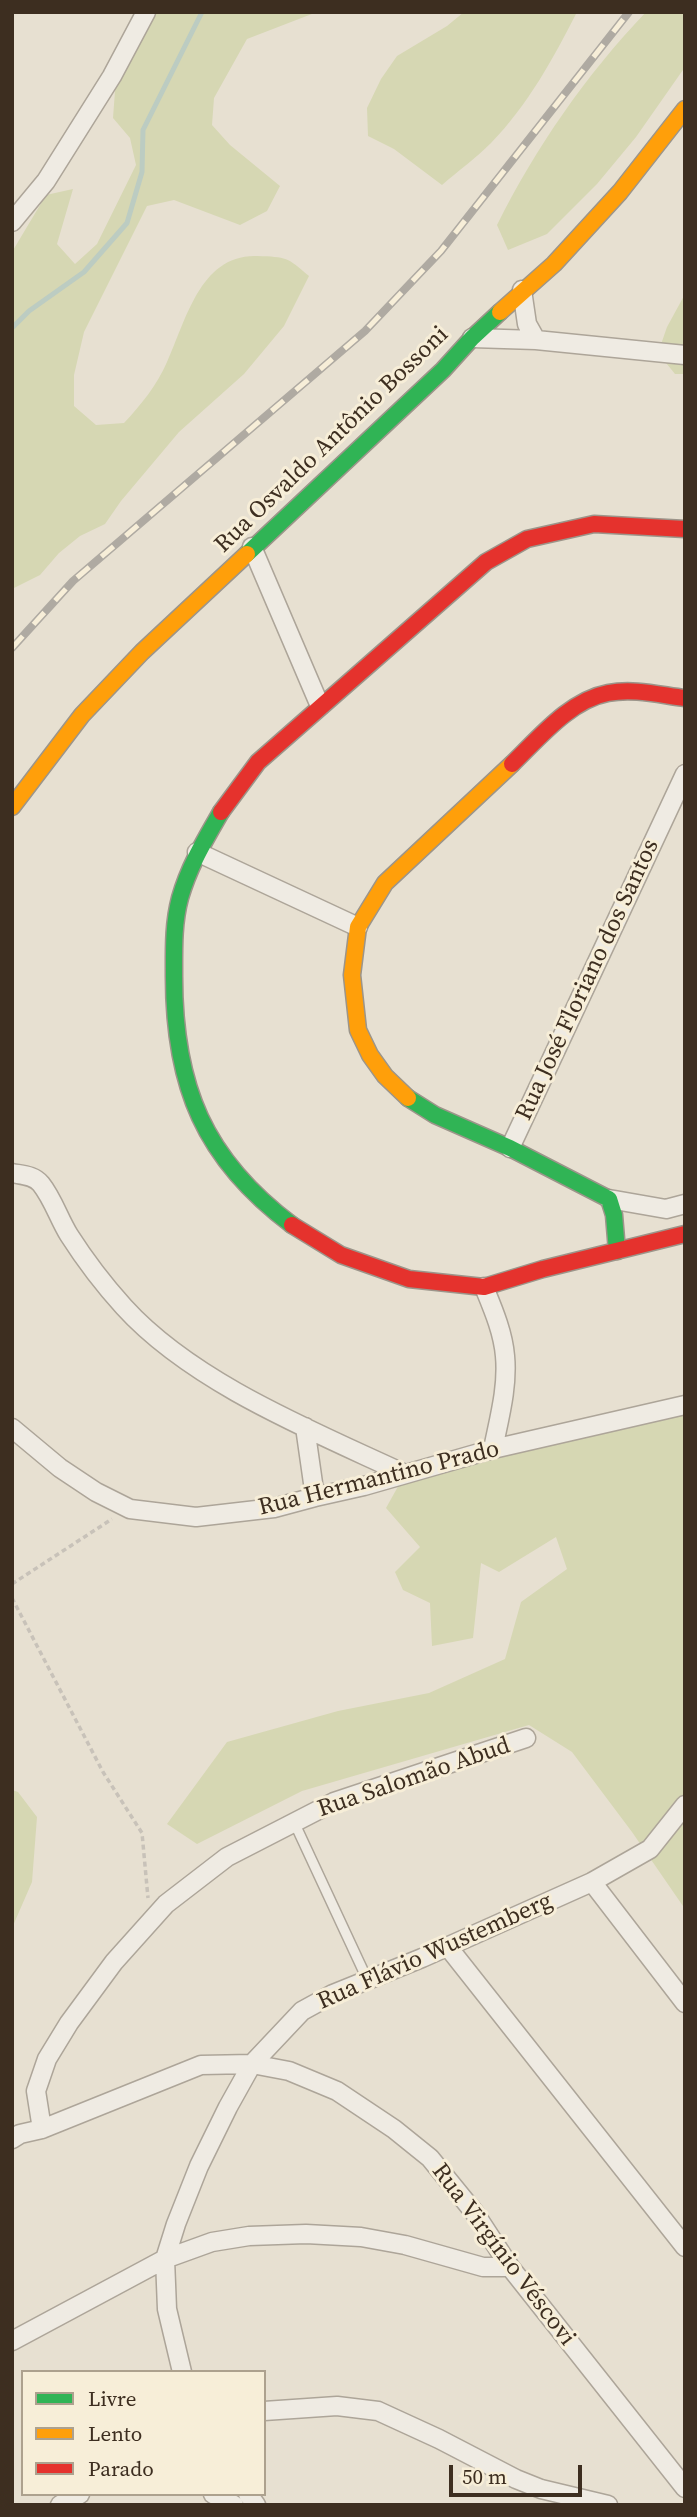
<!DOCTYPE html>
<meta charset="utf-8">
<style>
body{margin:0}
#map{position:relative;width:697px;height:2517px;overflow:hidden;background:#e7e0d1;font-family:"Source Serif 4",serif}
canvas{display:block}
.frame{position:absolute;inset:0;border:14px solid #3d2e20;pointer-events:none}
.legend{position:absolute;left:21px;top:2370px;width:245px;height:126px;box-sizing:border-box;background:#f7eed8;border:2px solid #ada18e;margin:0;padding:9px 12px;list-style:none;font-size:21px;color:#3d2e20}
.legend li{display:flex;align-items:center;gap:14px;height:35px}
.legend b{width:35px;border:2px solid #ada18e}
.scale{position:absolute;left:449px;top:2465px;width:133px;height:32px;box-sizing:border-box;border:4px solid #3d2e20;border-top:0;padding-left:9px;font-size:21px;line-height:24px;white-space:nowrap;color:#3d2e20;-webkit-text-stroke:5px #f7eed8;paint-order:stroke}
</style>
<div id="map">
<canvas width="697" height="2517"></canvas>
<div class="frame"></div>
<ul class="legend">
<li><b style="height:9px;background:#30b455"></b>Livre</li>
<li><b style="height:9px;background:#ff9f0a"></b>Lento</li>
<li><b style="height:9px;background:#e5322d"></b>Parado</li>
</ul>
<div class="scale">50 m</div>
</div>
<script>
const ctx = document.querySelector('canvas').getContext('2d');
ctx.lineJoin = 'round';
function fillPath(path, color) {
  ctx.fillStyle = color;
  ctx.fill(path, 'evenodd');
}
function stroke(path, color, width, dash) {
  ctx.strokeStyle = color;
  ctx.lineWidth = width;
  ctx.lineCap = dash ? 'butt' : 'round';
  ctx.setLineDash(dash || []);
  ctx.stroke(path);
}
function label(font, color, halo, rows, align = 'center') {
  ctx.font = font + ' "Source Serif 4",serif';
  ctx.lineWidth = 6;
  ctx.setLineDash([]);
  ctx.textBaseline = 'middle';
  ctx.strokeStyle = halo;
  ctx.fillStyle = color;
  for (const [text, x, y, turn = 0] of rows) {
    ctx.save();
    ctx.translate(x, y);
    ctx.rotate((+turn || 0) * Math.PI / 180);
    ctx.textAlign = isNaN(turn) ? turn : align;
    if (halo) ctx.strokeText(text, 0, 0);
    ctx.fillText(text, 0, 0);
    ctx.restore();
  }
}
const green = new Path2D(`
 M146,12h171l-70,27 -33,59 -2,27 18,20 50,41 -13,25 -27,14 -66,-25 -27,6 -63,126 -10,43v31l22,19 28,-2c17,-18 33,-38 43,-61 19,-41 33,-108 90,-106 30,1 30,1 52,20l-25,50 -40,48 -65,58 -58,69 -16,23 -25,12 -21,17 -19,22 -28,14v-337l34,-57 27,-6 -16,55 18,20 22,-20 39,-79 -6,-27 -17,-20 2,-27 6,-28z
 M464,12h113c-24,47 -49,93 -86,131 -15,15 -33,28 -49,42l-48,-36 -26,-13 -1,-28 14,-29 16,-23 50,-30z
 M646,12h39v55l-49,70 -39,47 -50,50 -39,16 -11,-25c39,-78 89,-150 149,-213z
 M685,294v80h-10l-17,-21 9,-26z
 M685,1405v504l-53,-77 -60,-80 -43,-27 -227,66 -105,53 -30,-20 60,-82 111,-31 91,-18 76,-34 16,-57 46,-33 -11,-32 -57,35 -18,-9 -8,75 -41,8 -2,-43 -27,-13 -8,-18 25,-25 -34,-39 19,-34z
 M12,1790l6,2 19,25 -5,65 -20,46z`);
const stream = new Path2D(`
 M12,328l17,-17 55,-39 43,-49 15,-51 1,-42 59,-118`);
const path = new Path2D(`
 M12,1584l100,-65
 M12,1598l91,174 39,61 6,65`);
const lane = new Path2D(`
 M294,1822l74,159`);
const street = new Path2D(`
 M12,222l34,-41 66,-105 34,-64
 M522,290l5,34 9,16
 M472,338l64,2 149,15
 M252,547l68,159
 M197,852l161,75
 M510,1148l175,-374
 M12,1173c10,2 22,2 29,11 12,15 18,35 28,51 16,25 35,50 55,72 69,76 189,124 281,167
 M609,1199l57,10 19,-5
 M484,1287c9,22 19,45 21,69 3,31 -6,63 -12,93
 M305,1427l10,70
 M12,1428l48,40 36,24 34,17 66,8 78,-9 41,-11 49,-11 129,-37 192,-44
 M592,1882l93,121
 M448,1947l237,300
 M42,2129l-6,-38 11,-32 22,-36 45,-61 52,-58 61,-47 107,-55 192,-64
 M12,2139l8,-5 22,-5 159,-64 51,-1 37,7 48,20 57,38 36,29 44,54 36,55 175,221
 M12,2341l153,-82 47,-17 37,-6 57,-2 55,3 44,8 78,22h27
 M182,2372l-15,-63 -2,-50 11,-35 23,-58 29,-59 24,-43 50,-53 31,-17 89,-36 170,-76 58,-33 35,-44
 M264,2411l73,-5 41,5 61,28 77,40 25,10 67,16
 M213,2494l21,11
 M248,2494l8,11
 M60,2505l20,-11`);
const fast = new Path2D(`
 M247,554l196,-184 29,-32 28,-26
 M221,812c-16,28 -32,54 -41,86 -7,26 -6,53 -6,79 0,109 30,182 118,248
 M408,1098l27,17 75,33 99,51 5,16 3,36`);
const slow = new Path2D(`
 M500,312l54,-48 66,-72 65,-83
 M12,807l70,-92 60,-63 105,-98
 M408,1098l-23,-22 -15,-21 -12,-25 -6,-55 6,-48 27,-44 127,-119`);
const jam = new Path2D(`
 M512,764c27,-26 58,-64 96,-71 26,-5 52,2 77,5
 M221,812l37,-50 228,-200 41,-23 67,-15 91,5
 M292,1225l49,30 68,24 75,8 59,-18 142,-35`);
const rail = new Path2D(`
 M12,648l61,-67 292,-250 76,-80 188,-239`);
const streetNames = [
 ["Rua Osvaldo Antônio Bossoni",332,440,-44],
 ["Rua José Floriano dos Santos",588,980,-65],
 ["Rua Hermantino Prado",379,1479,-14],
 ["Rua Salomão Abud",414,1778,-19],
 ["Rua Flávio Wustemberg",435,1952,-24],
 ["Rua Virgínio Véscovi",503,2255,53]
];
fillPath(green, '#d6d7b3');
stroke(stream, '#bcccc2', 5);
stroke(lane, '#ada599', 12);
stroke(street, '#ada599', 21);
stroke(fast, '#9c958a', 19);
stroke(slow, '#9c958a', 19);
stroke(jam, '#9c958a', 19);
stroke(path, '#c8c2b9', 3.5, [5, 3.5]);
stroke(lane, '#efebe3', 9);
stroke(street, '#efebe3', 18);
stroke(fast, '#30b455', 16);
stroke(slow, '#ff9f0a', 16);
stroke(jam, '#e5322d', 16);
stroke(rail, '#afaaa2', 8);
stroke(rail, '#f7eed8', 5, [16]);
label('24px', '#3d2e20', '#f7eed8', streetNames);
</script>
